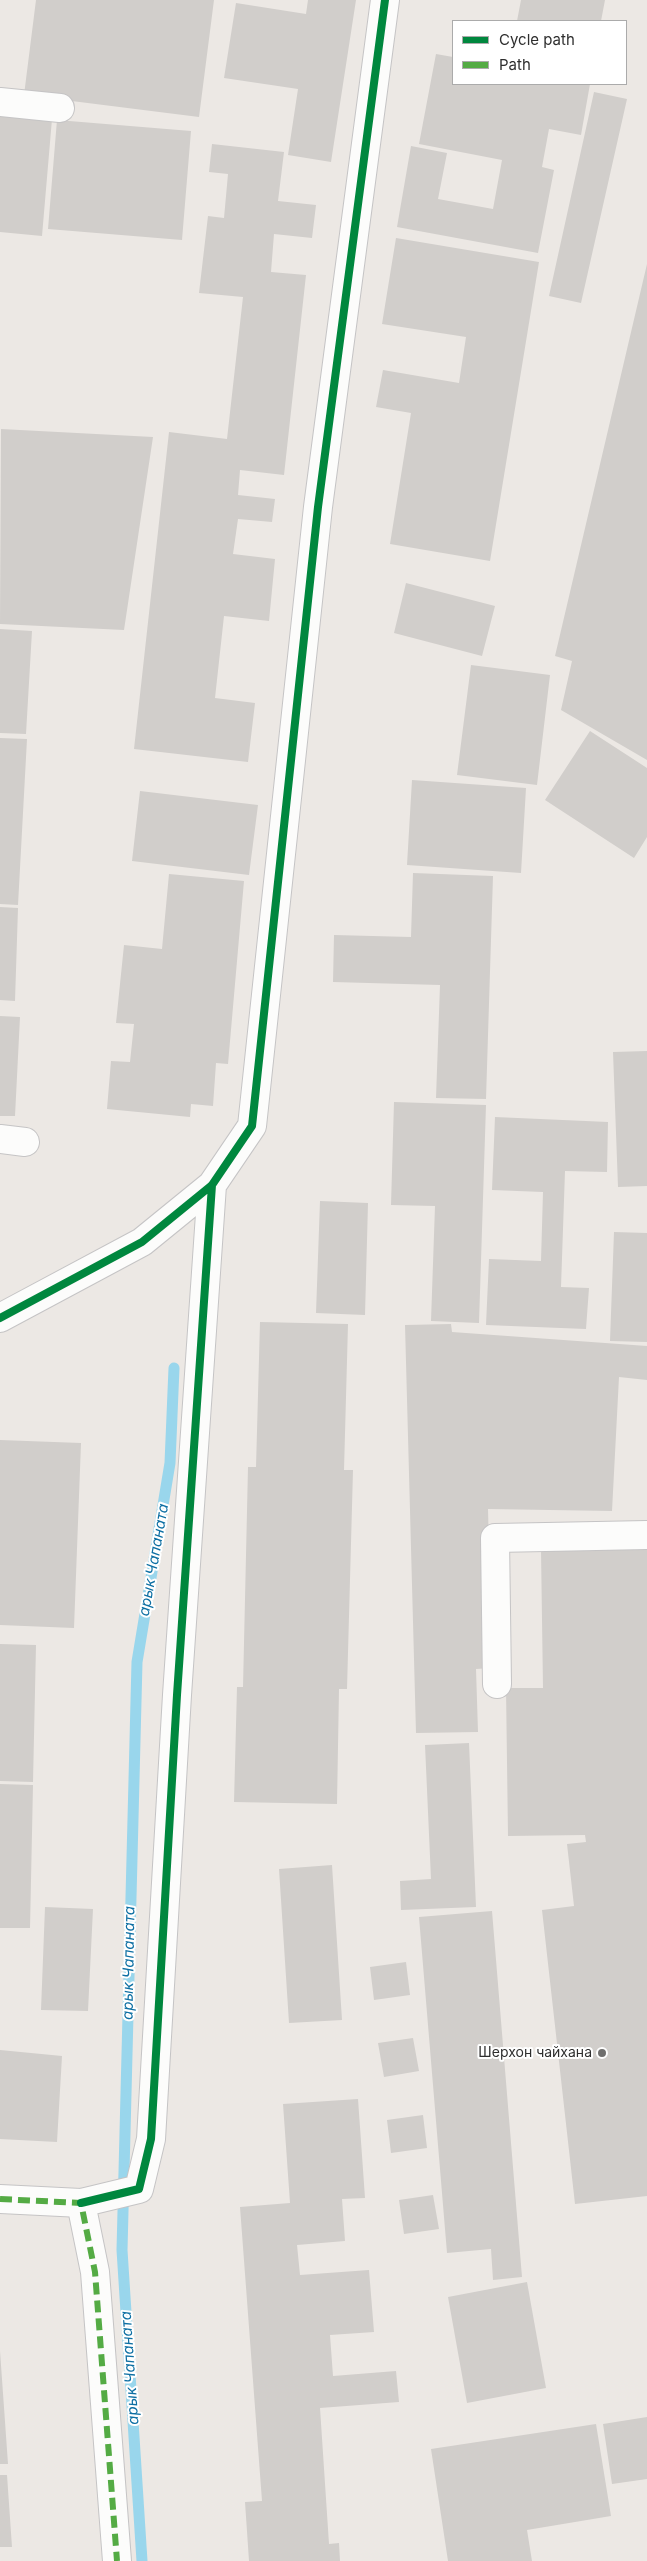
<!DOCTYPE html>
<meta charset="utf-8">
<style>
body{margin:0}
#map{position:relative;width:647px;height:2561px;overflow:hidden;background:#ece8e4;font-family:Inter,sans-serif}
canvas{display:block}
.legend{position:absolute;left:452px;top:20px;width:175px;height:65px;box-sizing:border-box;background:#fff;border:1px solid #ababab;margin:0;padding:6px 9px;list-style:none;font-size:15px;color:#2e2e2e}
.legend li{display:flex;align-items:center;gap:10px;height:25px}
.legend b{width:25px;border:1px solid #ababab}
</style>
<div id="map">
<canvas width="647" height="2561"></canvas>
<ul class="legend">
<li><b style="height:6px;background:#00873e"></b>Cycle path</li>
<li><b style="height:6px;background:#54ab44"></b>Path</li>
</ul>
</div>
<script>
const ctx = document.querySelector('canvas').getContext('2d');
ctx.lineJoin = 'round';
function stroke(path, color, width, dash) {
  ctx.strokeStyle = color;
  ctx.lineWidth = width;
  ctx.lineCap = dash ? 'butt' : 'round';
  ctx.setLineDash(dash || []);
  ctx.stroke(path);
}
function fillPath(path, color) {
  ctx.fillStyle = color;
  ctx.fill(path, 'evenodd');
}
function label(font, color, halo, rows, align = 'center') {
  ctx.font = font + ' Inter,sans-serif';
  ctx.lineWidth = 4;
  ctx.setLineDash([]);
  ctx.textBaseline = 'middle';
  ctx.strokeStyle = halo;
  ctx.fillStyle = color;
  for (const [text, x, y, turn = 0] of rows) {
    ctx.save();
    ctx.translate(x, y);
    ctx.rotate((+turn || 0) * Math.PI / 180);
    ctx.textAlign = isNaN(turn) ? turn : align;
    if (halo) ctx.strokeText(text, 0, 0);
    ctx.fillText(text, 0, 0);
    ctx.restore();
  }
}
const stream = new Path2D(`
 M142,2561l-20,-311 15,-588 33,-199 4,-95`);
const building = new Path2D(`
 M36,0h178l-15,117 -175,-22z
 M308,0h48l-25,162 -43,-7 10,-66 -74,-11 12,-75 70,11z
 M521,0h84l-4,21h-84z
 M436,54l17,3v27h137l-9,51 -32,-6 -7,38 12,3 -16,83 -141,-26 14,-81 36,7 -9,46 55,10 9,-49 -83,-16z
 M594,92l33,7 -46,204 -32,-7z
 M0,115l52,4 -10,117 -42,-4z
 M57,120l134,11 -9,109 -134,-11z
 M212,144l72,8 -6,49 38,4 -4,33 -38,-4 -3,38 35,3 -22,200 -44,-5 -2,25 37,4 -3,23 -34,-3 -5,35 42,5 -6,62 -45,-5 -9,82 40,5 -7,59 -114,-13 35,-317 58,7 16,-142 -44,-4 9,-77 16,2 4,-44 -19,-2z
 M396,238l143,24 -49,299 -100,-17 21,-131 -35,-6 7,-37 76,13 7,-46 -84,-13z
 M647,264v496l-86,-50 11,-49 -17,-5z
 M1,429l152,8 -29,193 -124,-6z
 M406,583l89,23 -13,50 -88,-23z
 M0,629l32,2 -6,103 -26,-1z
 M471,665l79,10 -13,110 -80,-10z
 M590,731l57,37v69l-13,21 -89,-58z
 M0,738l27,1 -9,166 -18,-1z
 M412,780l114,8 -5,85 -114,-8z
 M140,791l118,14 -9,70 -117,-14z
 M413,873l80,3 -7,223 -50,-1 4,-113 -107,-3 1,-47 77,2z
 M169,874l75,7 -16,183 -12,-1 -3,43 -22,-2 -1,13 -83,-8 4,-48 19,1 4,-38 -18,-1 8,-78 38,4z
 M0,907l18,1 -3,93 -15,-1z
 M0,1016l20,1 -5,99h-15z
 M647,1051v135l-29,1 -5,-135z
 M394,1102l92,3 -7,218 -48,-2 4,-115 -44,-1z
 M495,1117l113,5 -1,50 -42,-1 -4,116 28,1 -3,41 -100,-4 3,-66 52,2 2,-69 -51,-2z
 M320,1201l48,2 -3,112 -49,-2z
 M614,1232l33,1v109l-37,-1z
 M260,1322l88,2 -4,146h9l-6,219h-8l-2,115 -103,-2 3,-115h6l5,-220h8z
 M451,1324l1,8 195,14v34l-28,-3 -7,134 -124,-2 4,159 -16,1 2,63 -62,1 -11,-408z
 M0,1440l81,3 -7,185 -74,-3z
 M647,1548v648l-72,8 -33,-294 32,-4 -7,-62 19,-2 -1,-7 -77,1 -2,-148h37l-2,-138z
 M0,1644l36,1 -3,137 -33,-1z
 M469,1743l7,164 -75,3 -1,-29 31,-2 -6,-134z
 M0,1784l33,1 -3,143h-30z
 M332,1865l10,155 -53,3 -10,-154z
 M45,1907l48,2 -5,102 -47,-1z
 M492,1911l30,366 -29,3 -2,-31 -44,4 -28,-336z
 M406,1962l4,33 -36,5 -4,-33z
 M413,2038l6,33 -35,6 -6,-34z
 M0,2050l62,6 -5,86 -57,-3z
 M358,2099l7,99 -23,1 3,42 -48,4 3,30 69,-5 5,62 -44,3 3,41 63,-5 3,31 -79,6 9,136 10,-1 1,18h-91l-4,-59 17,-1 -22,-294 50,-4 -7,-99z
 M423,2115l4,33 -36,5 -4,-33z
 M433,2195l6,34 -35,5 -5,-34z
 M527,2282l19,106 -79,15 -19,-106z
 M0,2351l8,113h-8z
 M647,2417v62l-35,5 -9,-60z
 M596,2424l15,92 -84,14 5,31h-84l-17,-112z
 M0,2475h7l5,72h-12z`);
const minor = new Path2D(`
 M0,102l60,6
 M0,1139l25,3
 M0,1318l142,-76 70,-57 40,-59 66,-619 67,-507
 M497,1684l-2,-146 152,-3
 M0,2199l81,4 14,69 22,289
 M81,2203l58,-14 12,-50 26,-444 35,-510`);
const quiet = new Path2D(`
 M0,2199l81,4 14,69 22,289`);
const cycleway = new Path2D(`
 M0,1318l142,-76 70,-57 40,-59 66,-619 67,-507
 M81,2203l58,-14 12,-50 26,-444 35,-510`);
const markers = [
 [602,2053,5,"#706f6e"]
];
const poiNames = [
 ["Шерхон чайхана",592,2053]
];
const waterNames = [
 ["арык Чапаната",154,1560,-80],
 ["арык Чапаната",129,1963,-89],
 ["арык Чапаната",130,2368,-94]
];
stroke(stream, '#99d6ec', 11);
fillPath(building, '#d1cecb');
stroke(minor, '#c5c4c5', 30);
stroke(minor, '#fcfcfb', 28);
stroke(quiet, '#54ab44', 6, [12, 6]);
stroke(cycleway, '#00873e', 8);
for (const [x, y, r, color] of markers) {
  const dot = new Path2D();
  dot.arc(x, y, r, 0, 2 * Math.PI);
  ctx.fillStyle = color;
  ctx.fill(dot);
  stroke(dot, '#fff', 2);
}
label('14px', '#2e2e2e', '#fff', poiNames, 'right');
label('italic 15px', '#0d6fa3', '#fff', waterNames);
</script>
